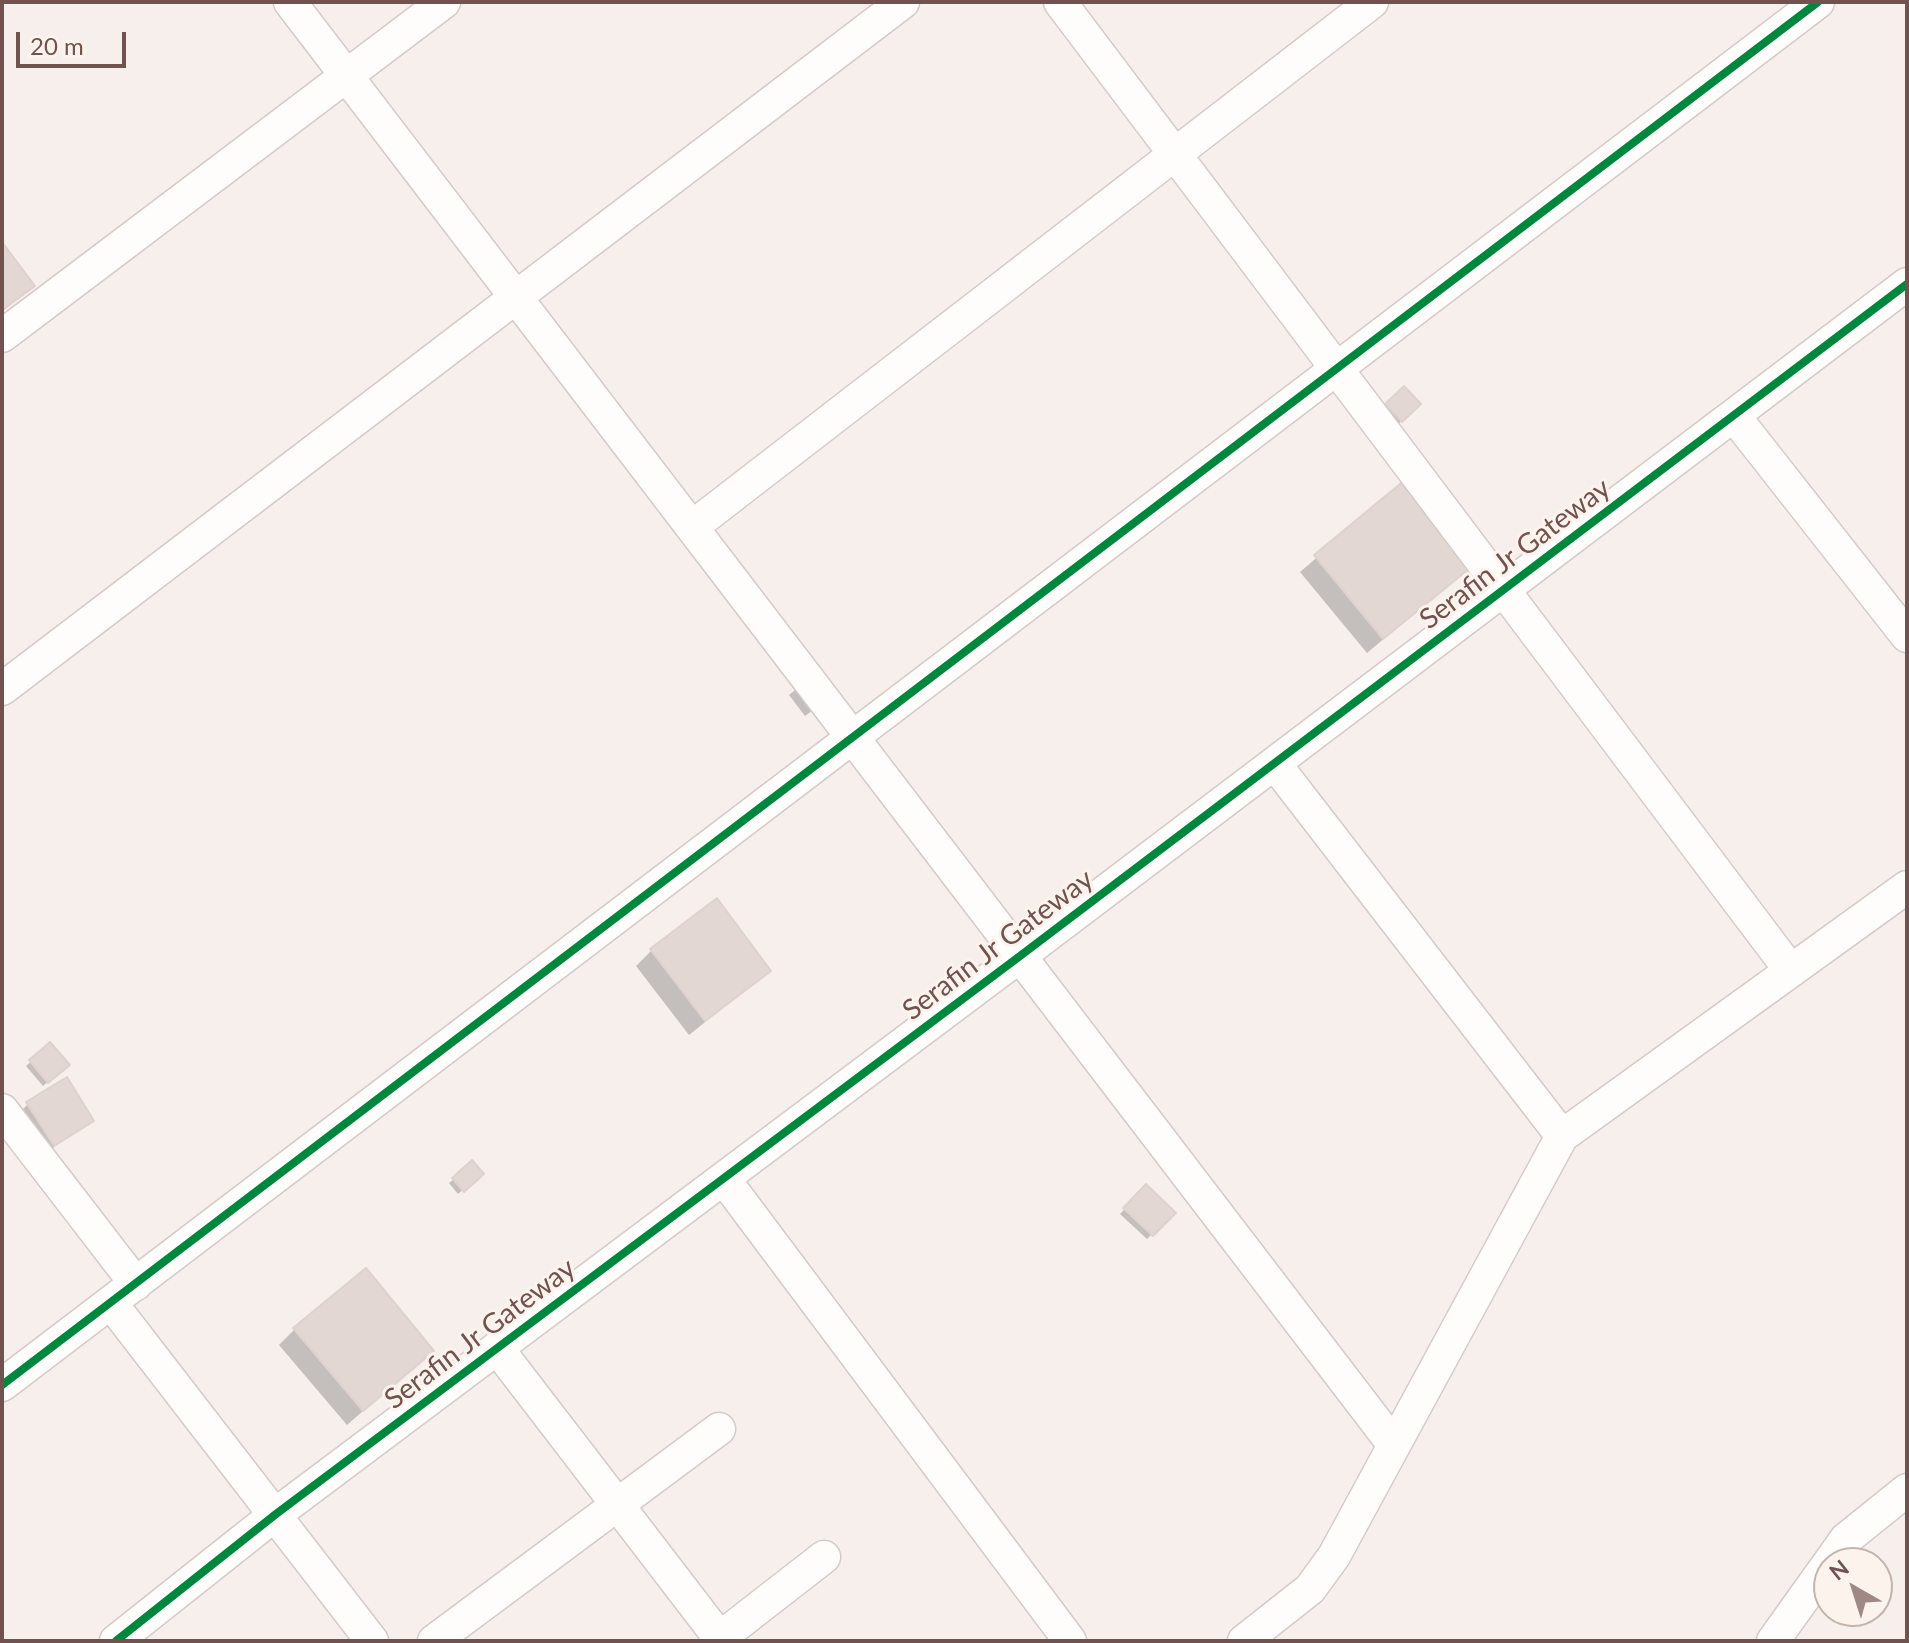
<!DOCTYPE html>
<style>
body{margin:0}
#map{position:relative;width:1909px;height:1643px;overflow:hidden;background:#f6efeb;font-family:Lato,sans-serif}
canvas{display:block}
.frame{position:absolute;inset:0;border:4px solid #71524e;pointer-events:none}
.north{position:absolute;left:1813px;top:1547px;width:80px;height:80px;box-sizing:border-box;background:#fdf3ed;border:2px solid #c5b3ad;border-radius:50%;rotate:321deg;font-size:22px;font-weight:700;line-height:32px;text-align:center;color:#71524e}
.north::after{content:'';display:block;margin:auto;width:28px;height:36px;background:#a08985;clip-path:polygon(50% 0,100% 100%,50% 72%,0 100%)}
.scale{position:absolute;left:16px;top:32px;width:110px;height:36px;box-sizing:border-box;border:4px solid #71524e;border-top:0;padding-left:10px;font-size:24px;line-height:28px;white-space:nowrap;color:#71524e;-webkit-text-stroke:6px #fdf3ed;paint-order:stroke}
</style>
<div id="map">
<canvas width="1909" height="1643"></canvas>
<div class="frame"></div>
<div class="north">N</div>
<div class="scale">20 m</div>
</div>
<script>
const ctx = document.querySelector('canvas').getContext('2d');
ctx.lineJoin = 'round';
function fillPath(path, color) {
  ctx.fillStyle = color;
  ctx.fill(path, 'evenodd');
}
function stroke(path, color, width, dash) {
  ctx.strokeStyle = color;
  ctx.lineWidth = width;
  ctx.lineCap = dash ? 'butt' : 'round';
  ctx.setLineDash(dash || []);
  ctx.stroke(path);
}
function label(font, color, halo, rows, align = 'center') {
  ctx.font = font + ' Lato,sans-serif';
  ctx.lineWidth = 6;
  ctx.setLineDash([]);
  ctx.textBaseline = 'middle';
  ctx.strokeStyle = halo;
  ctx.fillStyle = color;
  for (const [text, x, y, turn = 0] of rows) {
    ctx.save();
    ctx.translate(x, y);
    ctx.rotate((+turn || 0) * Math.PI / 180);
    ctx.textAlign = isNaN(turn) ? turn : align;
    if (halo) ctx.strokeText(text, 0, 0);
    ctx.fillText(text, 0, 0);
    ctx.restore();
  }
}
const shadow = new Path2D(`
 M2,245l30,41 -30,26z
 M1404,389l15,15 -22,21 -15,-16z
 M1405,482l68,82 -106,89 -67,-81z
 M805,682l12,25 -12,9 -16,-21z
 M652,950l117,21 -80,64 -53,-69z
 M50,1045l13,24 -20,17 -17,-20z
 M28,1104l64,16 -49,35 -25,-41z
 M472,1163l9,11 -23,20 -9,-11z
 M1146,1187l27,26 -26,26 -27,-25z
 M295,1329l137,22 -85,74 -68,-80z`);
const building = new Path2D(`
 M2,242l33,44 -33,24z
 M1404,386l17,18 -19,18 -17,-18z
 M1406,479l69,85 -92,75 -69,-84z
 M717,898l54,73 -66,50 -55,-72z
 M50,1042l20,23 -22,18 -19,-23z
 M67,1077l27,44 -40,25 -28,-44z
 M472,1160l12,14 -20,18 -12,-14z
 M1146,1184l30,29 -23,23 -30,-28z
 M366,1268l68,83 -71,60 -70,-83z`);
const minor = new Path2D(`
 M290,2l1104,1443
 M1060,2l731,969
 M2,336l442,-334
 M1734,416l173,220
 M692,527l680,-525
 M2,689l901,-687
 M1275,764l287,372
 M2,1110l134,174
 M724,1179l346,462
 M111,1303l261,338
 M497,1348l225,293
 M2,1385l1816,-1383
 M116,1641l160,-127 744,-558 887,-672
 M434,1641l285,-212
 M716,1641l108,-84
 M1244,1641l66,-52 24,-33 228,-420 345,-249
 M1773,1641l73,-102 61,-49`);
const cycleway = new Path2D(`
 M2,1385l1816,-1383
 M116,1641l160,-127 744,-558 887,-672`);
const streetNames = [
 ["Serafin Jr Gateway",1515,554,-37],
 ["Serafin Jr Gateway",998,945,-37],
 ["Serafin Jr Gateway",480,1334,-37]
];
fillPath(shadow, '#0003');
fillPath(building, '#e2d7d3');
stroke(building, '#ded1ce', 2);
stroke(minor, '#d4cbc9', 35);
stroke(minor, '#fefdfc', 32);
stroke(cycleway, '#00873e', 8);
label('28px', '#71524e', '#fdf3ed', streetNames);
</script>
